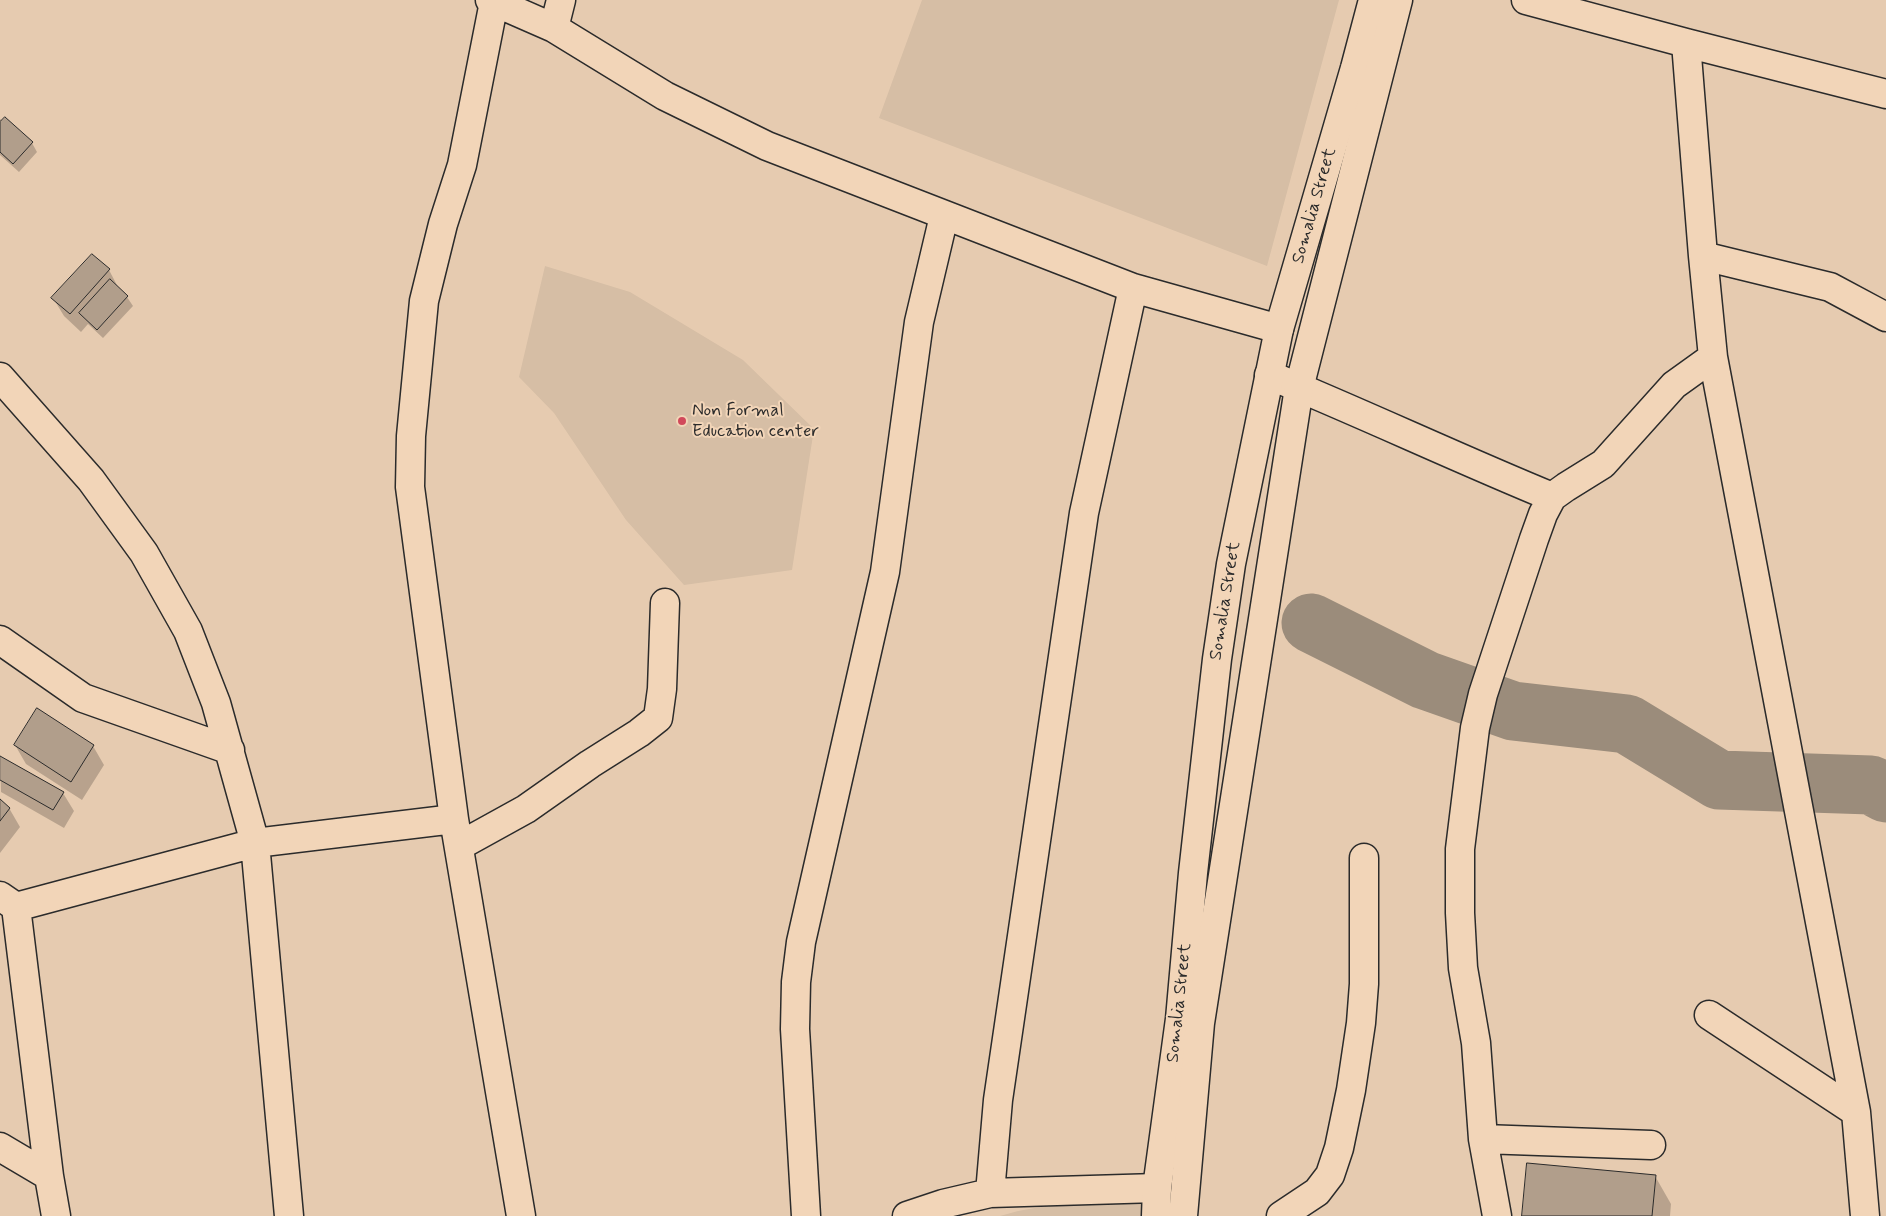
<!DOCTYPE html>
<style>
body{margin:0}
canvas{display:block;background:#e6cbb0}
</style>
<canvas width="1886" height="1216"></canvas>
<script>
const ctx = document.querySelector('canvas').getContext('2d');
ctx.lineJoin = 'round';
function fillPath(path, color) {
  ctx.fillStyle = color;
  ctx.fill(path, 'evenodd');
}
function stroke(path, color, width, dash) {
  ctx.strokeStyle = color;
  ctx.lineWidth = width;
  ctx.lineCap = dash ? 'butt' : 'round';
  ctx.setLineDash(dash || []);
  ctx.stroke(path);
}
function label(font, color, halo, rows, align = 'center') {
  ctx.font = font + ' Mynerve,sans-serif';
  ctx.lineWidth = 4;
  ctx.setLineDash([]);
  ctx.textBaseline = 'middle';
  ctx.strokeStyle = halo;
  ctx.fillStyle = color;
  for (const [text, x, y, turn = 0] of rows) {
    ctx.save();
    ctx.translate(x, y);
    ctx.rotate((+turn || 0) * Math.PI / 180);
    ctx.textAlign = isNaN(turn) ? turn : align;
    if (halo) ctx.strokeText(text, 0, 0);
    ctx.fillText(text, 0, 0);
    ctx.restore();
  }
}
const built = new Path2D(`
 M922,0h417l-72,266 -388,-148z
 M545,266l85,26 113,68 71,69 -22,141 -108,15 -58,-65 -72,-107 -35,-36z
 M1164,1185v31h-164l18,-5z`);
const shadow = new Path2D(`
 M0,119l32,24 5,9 -18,20 -19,-17z
 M109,270l10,19 8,8 6,9 -30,32 -15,-14 -7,8 -17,-16 -11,-18z
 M38,710l55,36 11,19 -22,35 -56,-36 -11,-19z
 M0,757l63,36 11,18 -10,17 -63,-36z
 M0,801l9,7 11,19 -20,26z
 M1655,1176l16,28 -1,12h-146z`);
const river = new Path2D(`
 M1311,623l114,57 88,31 114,13 92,56 152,5 15,8`);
const building = new Path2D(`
 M5,117l28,25 -20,22 -13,-12v-30z
 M92,254l18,15 -40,45 -19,-16z
 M110,279l18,17 -31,34 -18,-17z
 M37,708l57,37 -23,37 -57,-37z
 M0,756l64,36 -11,18 -53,-30z
 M0,799l10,9 -10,13z
 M1527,1163l129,12 -4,41h-130z`);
const minor = new Path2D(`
 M490,0l64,28 111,68 102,50 366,142 146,41
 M1526,0l160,43 200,51
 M494,2l-32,163 -19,59 -19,77 -13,135 -1,51 44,332 67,397
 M554,28l7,-28
 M1686,43l17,213 10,101 143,755 9,104
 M1703,256l127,31 56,30
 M1269,375c95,39 188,83 283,122
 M0,377l91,103 53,73 44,78 28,72 39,140 34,373
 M0,640l83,58 147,52
 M459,846l67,-37 64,-45 49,-31 19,-15 4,-29 3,-86
 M0,896l16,11 239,-64 199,-24
 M16,907l33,269 7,40
 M1709,1015l147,97
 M1483,1139l168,6
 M0,1147l49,29
 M990,1193l8,-93 86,-587 49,-225
 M806,1216l-11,-187 1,-47 5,-40 84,-370 34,-250 25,-106
 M907,1216l36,-12 47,-11 167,-5
 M1281,1216l36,-24 13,-17 9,-27 12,-58 10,-67 3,-39v-126
 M1497,1216l-14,-77 -7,-96 -13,-75 -3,-55v-64l15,-121 8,-34 51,-155 9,-25 9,-17 14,-10 37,-23 71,-79 39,-28`);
const secondary = new Path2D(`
 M1156,1216l1,-28 23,-169 13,-146 24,-214 14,-95 48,-235 76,-261 18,-68`);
const primary = new Path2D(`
 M1183,1216l17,-193 99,-635 99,-388`);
const markers = [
 [682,421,5,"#d1495b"]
];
const streetNames = [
 ["Somalia Street",1315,206,-74],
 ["Somalia Street",1226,601,-81],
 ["Somalia Street",1180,1003,-84]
];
const poiNames = [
 ["Non Formal",692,411],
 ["Education center",692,432]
];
fillPath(built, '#d6bea5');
fillPath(shadow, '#0003');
stroke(river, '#9b8c7b', 59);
fillPath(building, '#b19e8b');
stroke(building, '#2b2b2b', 1);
stroke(minor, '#2b2b2b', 31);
stroke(secondary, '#2b2b2b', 31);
stroke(primary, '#2b2b2b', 31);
stroke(minor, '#f2d5b8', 28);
stroke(secondary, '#f2d5b8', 28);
stroke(primary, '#f2d5b8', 28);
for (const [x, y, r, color] of markers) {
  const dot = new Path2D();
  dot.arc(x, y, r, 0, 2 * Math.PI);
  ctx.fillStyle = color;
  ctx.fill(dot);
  stroke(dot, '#f2d5b8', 2);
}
label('18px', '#2b2b2b', '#f2d5b8', streetNames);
label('18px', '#2b2b2b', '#f2d5b8', poiNames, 'left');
</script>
